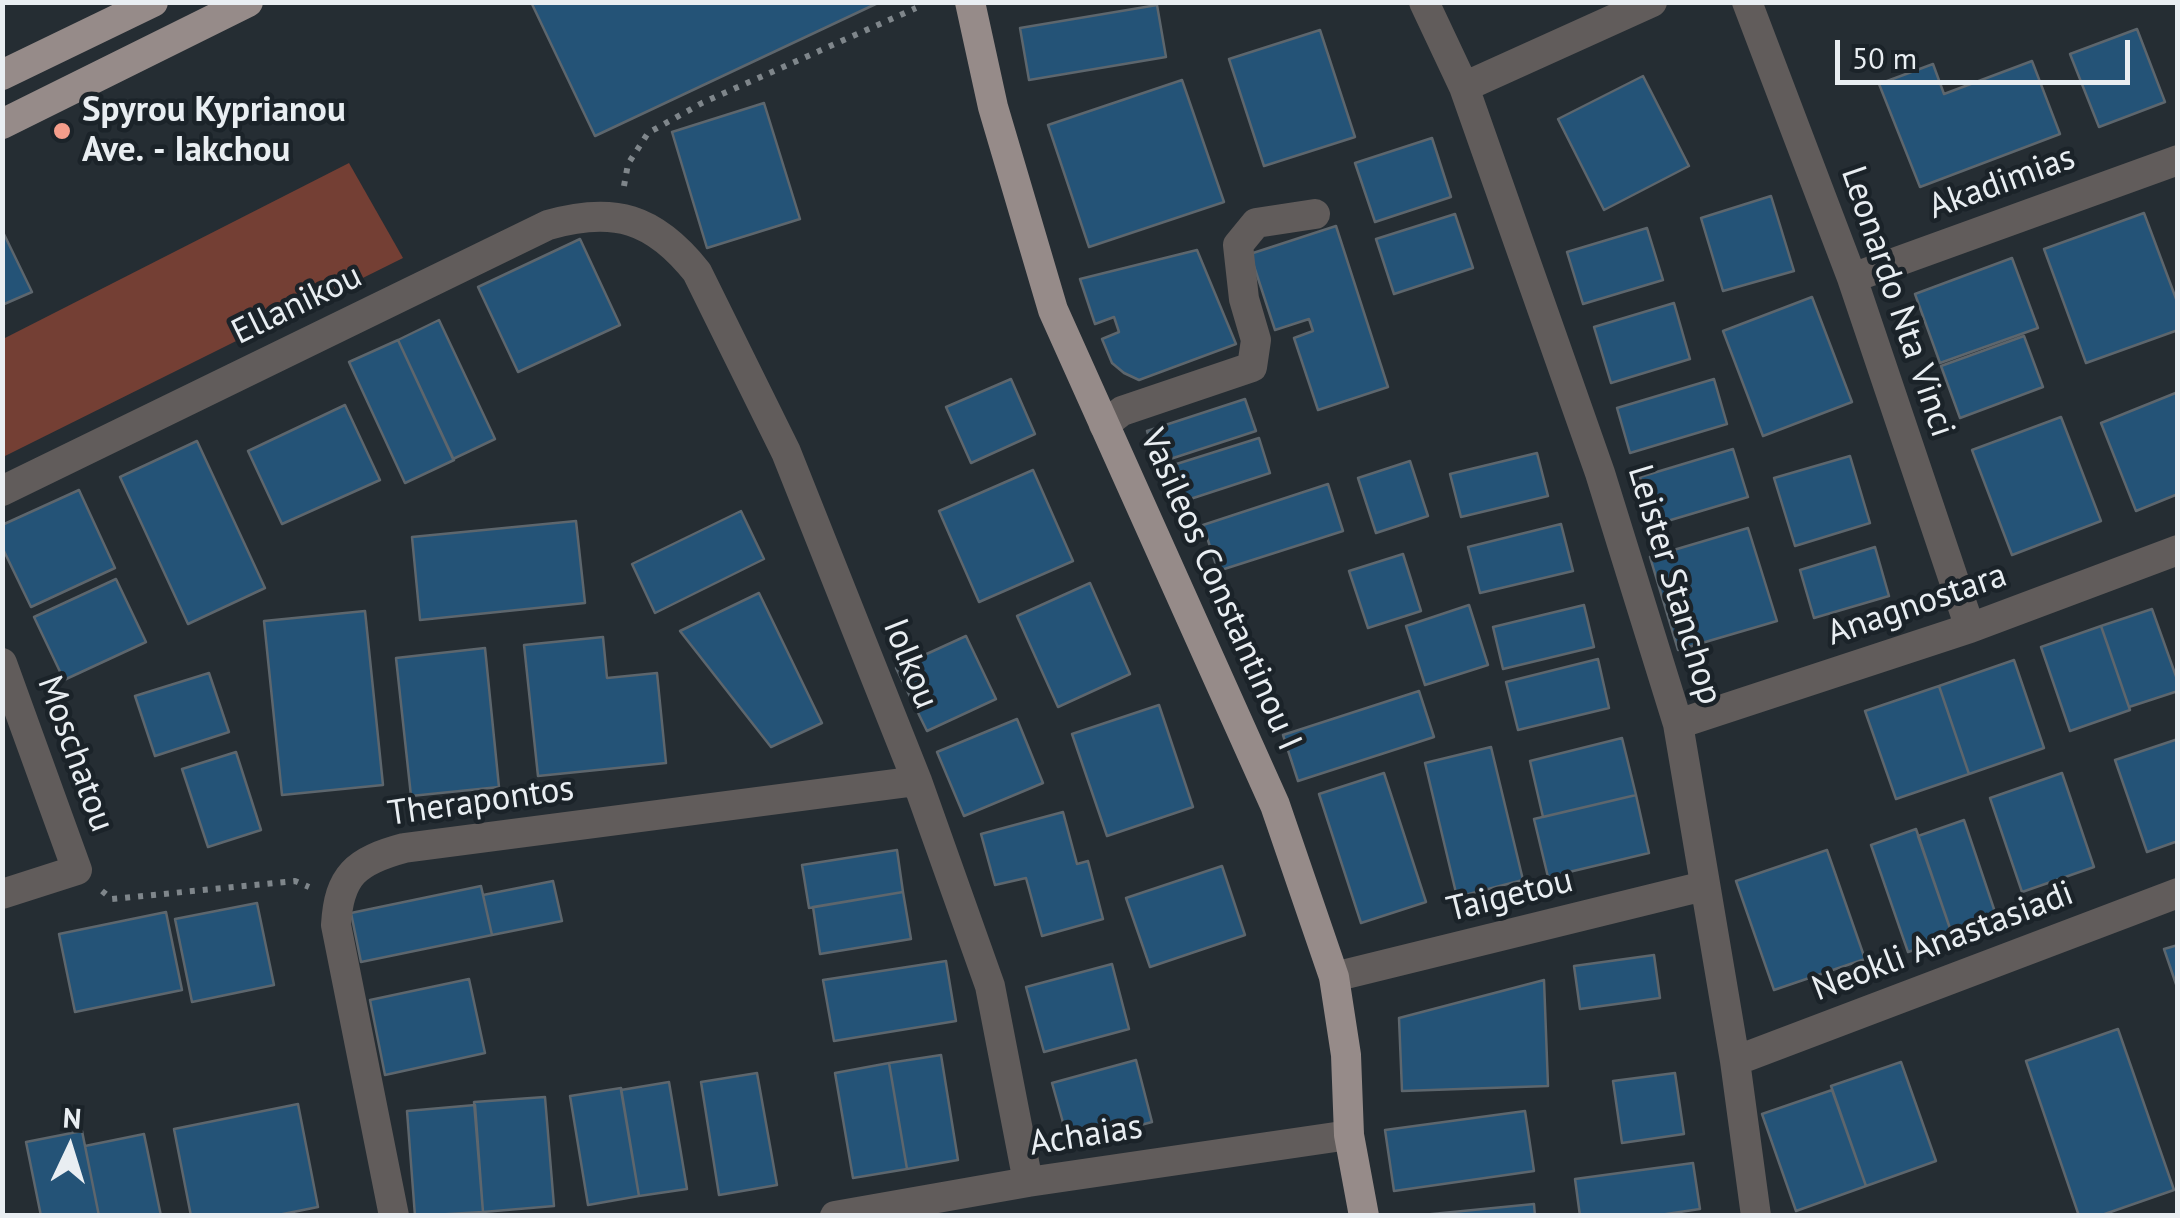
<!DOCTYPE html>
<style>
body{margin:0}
#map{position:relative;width:2180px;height:1218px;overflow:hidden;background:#252d33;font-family:"PT Sans",sans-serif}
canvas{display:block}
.frame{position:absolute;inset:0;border:5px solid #e9eef2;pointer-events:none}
.north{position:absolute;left:20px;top:1098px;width:100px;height:100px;-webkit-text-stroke:8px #1b2329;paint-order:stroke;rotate:4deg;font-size:28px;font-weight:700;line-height:40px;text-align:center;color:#e9eef2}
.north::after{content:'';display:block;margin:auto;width:35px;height:45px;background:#e9eef2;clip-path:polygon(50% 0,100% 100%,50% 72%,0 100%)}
.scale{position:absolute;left:1835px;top:40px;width:295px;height:45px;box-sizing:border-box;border:5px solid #e9eef2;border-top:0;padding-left:12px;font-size:30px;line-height:35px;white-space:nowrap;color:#e9eef2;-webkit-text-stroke:8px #1b2329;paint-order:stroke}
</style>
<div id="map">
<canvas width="2180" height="1218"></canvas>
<div class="frame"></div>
<div class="north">N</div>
<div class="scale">50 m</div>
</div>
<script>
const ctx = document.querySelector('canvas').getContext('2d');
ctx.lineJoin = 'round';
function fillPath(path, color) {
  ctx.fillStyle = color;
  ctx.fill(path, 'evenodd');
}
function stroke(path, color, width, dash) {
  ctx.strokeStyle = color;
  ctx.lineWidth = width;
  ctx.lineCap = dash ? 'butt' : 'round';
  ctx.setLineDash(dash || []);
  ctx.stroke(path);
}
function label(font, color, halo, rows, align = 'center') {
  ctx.font = font + ' "PT Sans",sans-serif';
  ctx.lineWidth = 9;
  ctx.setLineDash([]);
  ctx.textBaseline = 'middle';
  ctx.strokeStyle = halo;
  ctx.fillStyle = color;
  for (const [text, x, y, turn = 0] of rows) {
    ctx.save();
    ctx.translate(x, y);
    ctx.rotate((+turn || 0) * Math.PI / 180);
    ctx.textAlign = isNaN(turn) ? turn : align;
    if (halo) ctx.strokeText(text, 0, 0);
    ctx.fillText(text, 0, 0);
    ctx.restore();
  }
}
const green = new Path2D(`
 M349,163l54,95 -400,199v-118z`);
const building = new Path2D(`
 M531,2h349l-285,134z
 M1157,5l9,52 -137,23 -9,-52z
 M2137,29l28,73 -66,25 -29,-73z
 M1320,30l35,107 -91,29 -35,-107z
 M2032,61l28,73 -140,53 -41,-103 54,-20 11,30z
 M1643,76l46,90 -85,44 -46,-91z
 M1182,80l42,122 -135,45 -41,-122z
 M764,103l36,116 -93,29 -35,-116z
 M1432,138l19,59 -76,25 -20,-59z
 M1771,196l23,75 -71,20 -22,-73z
 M2144,213l34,91v26l-92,33 -42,-114z
 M1455,214l18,54 -79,26 -18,-55z
 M1336,226l52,161 -70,23 -24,-72 19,-7 -4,-12 -34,11 -25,-76z
 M1647,228l16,52 -80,24 -16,-52z
 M2,230l30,62 -30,13z
 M580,239l40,86 -102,47 -40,-85z
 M1197,250l39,94 -97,36 -15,-7 -12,-10 -10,-24 17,-7 -5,-15 -19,7 -15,-45z
 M2012,258l26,70 -98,35 -25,-69z
 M1812,297l40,105 -89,34 -40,-105z
 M1674,303l16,56 -79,24 -17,-56z
 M439,320l56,119 -42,20 -55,-119z
 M2024,336l19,51 -83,31 -19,-52z
 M398,340l56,120 -49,23 -56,-121z
 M1011,379l24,55 -64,29 -25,-56z
 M1714,379l13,45 -97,29 -13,-45z
 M2178,392v102l-42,17 -35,-88z
 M1245,399l11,32 -98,32 -11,-32z
 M345,405l35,75 -98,44 -34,-73z
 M2061,417l40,104 -89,34 -40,-105z
 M1259,438l11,35 -92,30 -11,-36z
 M197,441l68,147 -77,36 -68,-147z
 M1733,449l15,48 -94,28 -14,-48z
 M1537,453l11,43 -87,21 -11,-43z
 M1850,456l20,67 -75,23 -21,-68z
 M1410,461l18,55 -52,17 -18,-55z
 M1033,470l40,91 -94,41 -40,-91z
 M1328,484l15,47 -125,40 -15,-46z
 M79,490l36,78 -84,39 -29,-60v-22z
 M741,511l23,48 -109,54 -23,-49z
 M576,521l9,82 -165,17 -8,-83z
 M1561,524l12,47 -93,22 -12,-46z
 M1748,528l29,93 -99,29 -28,-93z
 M1875,547l14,49 -75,22 -14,-48z
 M1403,554l18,57 -53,17 -19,-57z
 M116,579l30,63 -82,38 -30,-63z
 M1090,583l40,91 -72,33 -41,-91z
 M759,593l63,130 -51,24 -91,-116z
 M1469,605l19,60 -63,20 -19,-59z
 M1584,605l10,42 -91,22 -10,-42z
 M2152,609l26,73v9l-49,16 -28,-81z
 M365,611l18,174 -101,10 -18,-174z
 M2101,626l29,84 -60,21 -29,-84z
 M966,636l30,63 -69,32 -31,-63z
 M603,637l4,41 50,-5 9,90 -128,13 -14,-131z
 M485,648l14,139 -88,9 -15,-138z
 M1598,659l11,49 -91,22 -12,-48z
 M2014,660l30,88 -75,26 -30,-88z
 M209,673l20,59 -74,24 -20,-60z
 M1939,686l30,88 -73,25 -31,-88z
 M1419,691l15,46 -136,44 -15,-46z
 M1159,705l34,102 -86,29 -35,-102z
 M1017,719l26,64 -79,33 -27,-64z
 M1622,738l14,57 -93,22 -13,-56z
 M2178,739v102l-31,11 -32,-92z
 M1491,747l32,133 -66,17 -32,-134z
 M236,752l25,78 -53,17 -26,-78z
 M1384,773l42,129 -65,21 -42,-129z
 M2062,773l32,94 -72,25 -32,-94z
 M1636,795l13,58 -101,24 -14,-58z
 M1063,812l14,52 11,-3 15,58 -61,17 -16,-58 -31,7 -14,-51z
 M1964,820l34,101 -45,16 -35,-101z
 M1916,829l37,108 -45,15 -37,-107z
 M897,850l6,42 -94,16 -7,-43z
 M1827,850l38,109 -91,31 -38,-109z
 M1222,866l23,69 -95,32 -24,-69z
 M553,881l9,40 -70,14 -9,-40z
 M481,886l11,49 -131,27 -10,-49z
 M903,892l8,47 -91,15 -7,-47z
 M257,903l17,82 -82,17 -17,-83z
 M166,912l16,78 -107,22 -16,-78z
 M2178,945v45l-14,-41z
 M1654,955l6,43 -80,11 -6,-43z
 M946,961l10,60 -122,20 -11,-61z
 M1112,964l17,65 -85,23 -18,-65z
 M469,979l16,74 -100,22 -15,-75z
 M1544,980l4,106 -146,5 -3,-73z
 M2118,1029l56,161 -75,26h-20l-53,-155z
 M941,1055l17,105 -51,9 -18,-106z
 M1136,1060l16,62 -83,22 -17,-61z
 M1901,1062l35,99 -70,25 -35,-100z
 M889,1063l18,106 -54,9 -18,-105z
 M757,1073l20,112 -58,10 -18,-113z
 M1675,1073l9,61 -62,9 -9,-62z
 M669,1082l18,107 -48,7 -18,-106z
 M621,1088l18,108 -51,9 -18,-109z
 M1832,1090l34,96 -70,25 -34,-97z
 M545,1097l9,109 -71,6 -9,-110z
 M298,1104l20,103 -45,9h-82l-17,-87z
 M475,1105l8,107 -68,4 -8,-105z
 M1525,1111l9,60 -140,20 -9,-61z
 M82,1131l17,85h-58l-15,-74z
 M144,1134l17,82h-62l-14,-70z
 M1693,1163l7,46 -47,7h-73l-5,-37z
 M1534,1204l1,12h-123z`);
const path = new Path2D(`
 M624,186l4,-22 20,-31 54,-30 214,-95
 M102,891l10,8 183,-18 14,6`);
const minor = new Path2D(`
 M1424,2l40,85 136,386 78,251 57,337 21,155
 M1747,2l105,276 118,350
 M1464,87l188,-85
 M1852,278l326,-118
 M1104,425l18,-14 130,-44 4,-27 -12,-41 -6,-54 18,-22 59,-9
 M2,491l546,-266c66,-19 106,-7 149,47l89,180 131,329 73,205 38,196
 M2,663l75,207 -75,24
 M1678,724l292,-96 208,-78
 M1334,977l370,-91
 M1735,1061l443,-168
 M394,1216l-58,-291c3,-50 20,-64 68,-77l513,-67
 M835,1216l193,-34 321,-47`);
const major = new Path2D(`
 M970,2l23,105 60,203 222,495 59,172 12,78 3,80 15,81
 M2,75l151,-73
 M2,124l246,-122`);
const markers = [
 [62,131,10,"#f49d8b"]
];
const poiNames = [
 ["Spyrou Kyprianou",82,111],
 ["Ave. - Iakchou",82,151]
];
const streetNames = [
 ["Akadimias",2002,183,-20],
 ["Leonardo Nta Vinci",1897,302,71],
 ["Ellanikou",297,305,-26],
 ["Leister Stanchop",1674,585,73],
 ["Vasileos Constantinou I",1220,590,66],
 ["Anagnostara",1917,605,-19],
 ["Iolkou",910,664,68],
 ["Moschatou",75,754,70],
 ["Therapontos",481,802,-8],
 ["Taigetou",1510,896,-14],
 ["Neokli Anastasiadi",1943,942,-21],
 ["Achaias",1086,1136,-9]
];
fillPath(green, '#743f34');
fillPath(building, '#245377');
stroke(building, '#5d666d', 2.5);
stroke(path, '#7f868b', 6, [5, 8]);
stroke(minor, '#615c5b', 30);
stroke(major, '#968b89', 30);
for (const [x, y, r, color] of markers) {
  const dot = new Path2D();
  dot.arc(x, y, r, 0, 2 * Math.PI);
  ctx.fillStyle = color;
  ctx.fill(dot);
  stroke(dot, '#1b2329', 4);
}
label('bold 35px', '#e9eef2', '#1b2329', poiNames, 'left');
label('35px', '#e9eef2', '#1b2329', streetNames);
</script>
